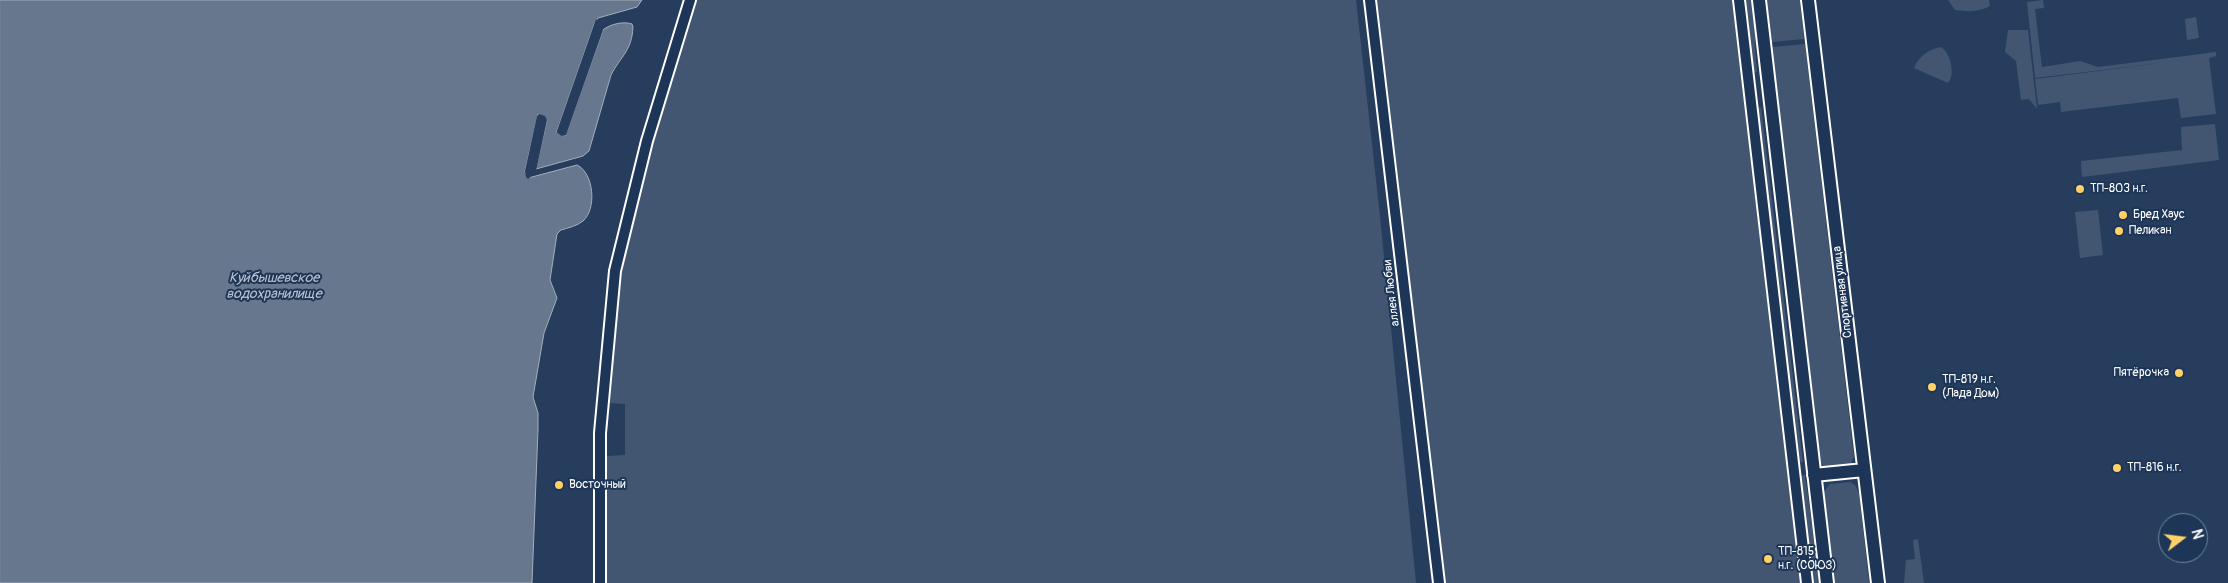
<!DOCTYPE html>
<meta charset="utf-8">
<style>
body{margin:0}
#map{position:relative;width:2228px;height:583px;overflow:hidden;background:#263d5e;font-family:Pangolin,sans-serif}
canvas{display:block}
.north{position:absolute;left:2158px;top:513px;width:50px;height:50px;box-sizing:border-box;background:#1d3557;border:1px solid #77869a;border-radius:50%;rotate:75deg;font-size:14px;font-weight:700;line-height:20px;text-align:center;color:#fff}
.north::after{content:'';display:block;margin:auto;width:18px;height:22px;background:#ffd166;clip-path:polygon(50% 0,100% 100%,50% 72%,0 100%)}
</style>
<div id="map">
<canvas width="2228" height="583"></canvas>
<div class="north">N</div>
</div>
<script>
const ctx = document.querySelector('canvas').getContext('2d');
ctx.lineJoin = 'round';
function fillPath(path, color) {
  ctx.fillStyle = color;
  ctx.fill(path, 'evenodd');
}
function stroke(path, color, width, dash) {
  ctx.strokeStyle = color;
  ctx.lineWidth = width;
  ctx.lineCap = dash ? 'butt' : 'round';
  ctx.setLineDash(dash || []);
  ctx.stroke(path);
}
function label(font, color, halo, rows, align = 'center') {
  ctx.font = font + ' Pangolin,sans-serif';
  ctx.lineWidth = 4;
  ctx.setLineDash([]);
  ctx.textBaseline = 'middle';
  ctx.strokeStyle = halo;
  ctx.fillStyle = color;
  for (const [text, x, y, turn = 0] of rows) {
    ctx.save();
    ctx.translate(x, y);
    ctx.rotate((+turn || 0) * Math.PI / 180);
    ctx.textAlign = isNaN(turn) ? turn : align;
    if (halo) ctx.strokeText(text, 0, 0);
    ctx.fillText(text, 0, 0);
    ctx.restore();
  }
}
const green = new Path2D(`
 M696,0h660l24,216 36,367h-809v-127l18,-1v-51l-15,-1c2,-137 41,-274 86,-403z
 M1377,0h355l68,583h-355z
 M1740,0h13c3,24 1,48 4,72l-8,1z
 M1767,0h33l4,39 -32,3z
 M1948,0h41l1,6c-11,6 -23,6 -35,4z
 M2043,0l1,8 -9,1 7,58 38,-6 18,6 118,-15v4l-7,2 7,56 -35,4 -3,-20 -117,14 -1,-10 -22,3 -3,-26 127,-16 -127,15 -8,-76z
 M2196,17l3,21 -12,2 -2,-21z
 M2008,30h20l9,79 -8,-10 -8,1 -5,-39 -11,-9z
 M1805,44l49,413 -4,8 -24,4 -5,-6 -49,-416z
 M1941,47c9,5 15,28 7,36l-34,-15c4,-11 15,-19 27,-21z
 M1761,107l42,355 -7,1 -42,-355z
 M2215,124l4,36 -137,17 -1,-16 101,-11 -1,-23z
 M2098,210l5,45 -23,3 -5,-46z
 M1805,475l15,108h-10l-13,-106z
 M1850,482l5,3 4,8 10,90h-34l-11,-91 6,-8z
 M1918,539l6,44h-20l2,-23 9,-1 -2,-19z`);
const water = new Path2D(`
 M0,0h642l-5,7 -39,11 -3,4 -38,109v2l8,3 38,-106c7,-6 21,-9 29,-6l1,3c-1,24 -13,30 -22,48l-22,76 -6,5 -47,13 11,-49 -9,-6 -13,57 3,7 49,-13c17,8 20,44 6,56 -6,5 -15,7 -22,9l-4,4 -7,46 7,18 -13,35 -11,64 5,16v16l-6,154h-532z`);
const pier = new Path2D(`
 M596,19l2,3 -38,110 4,1 34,-99 4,-6 1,2 -37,105 -4,1 -5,-3v-2z
 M539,114l6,2 2,4 -11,51 -3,-7 11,-44 -5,-3 -11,55v4l5,-1 -5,4 -2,-2 -1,-6 12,-55z`);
const minor = new Path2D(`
 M1370,0l69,583
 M1739,0l68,583
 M600,583v-150l15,-162 32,-130 43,-141`);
const major = new Path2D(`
 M1759,0l68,583
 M1808,0l70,583
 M1814,475l50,-5`);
const markers = [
 [2080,189,5,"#ffd166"],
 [2123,215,5,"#ffd166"],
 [2119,231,5,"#ffd166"],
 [2179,373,5,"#ffd166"],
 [1932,387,5,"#ffd166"],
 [2117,468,5,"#ffd166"],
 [559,485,5,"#ffd166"],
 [1768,559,5,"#ffd166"]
];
const poiNames = [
 ["ТП-803 н.г.",2090,189],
 ["Бред Хаус",2133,215],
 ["Пеликан",2129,231],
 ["Пятёрочка",2169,373,"right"],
 ["ТП-819 н.г.",1942,380],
 ["(Лада Дом)",1942,394],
 ["ТП-816 н.г.",2127,468],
 ["Восточный",569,485],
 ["ТП-815",1778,552],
 ["н.г. (СОЮЗ)",1778,566]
];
const streetNames = [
 ["Спортивная улица",1843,292,-97],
 ["аллея Любви",1392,293,-97]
];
const waterNames = [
 ["Куйбышевское",274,278],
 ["водохранилище",274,294]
];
fillPath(green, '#425672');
fillPath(water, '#67788e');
stroke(water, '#a4aebb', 1);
fillPath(pier, '#263d5e');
stroke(minor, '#fff', 14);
stroke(major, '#fff', 16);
stroke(minor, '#1d3557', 10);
stroke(major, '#1d3557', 12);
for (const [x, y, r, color] of markers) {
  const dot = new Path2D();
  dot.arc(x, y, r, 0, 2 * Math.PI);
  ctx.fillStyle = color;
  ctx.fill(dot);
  stroke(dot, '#1d3557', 2);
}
label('12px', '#fff', '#1d3557', poiNames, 'left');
label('12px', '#fff', '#1d3557', streetNames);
label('italic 14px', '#bbc2cc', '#1d3557', waterNames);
</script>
